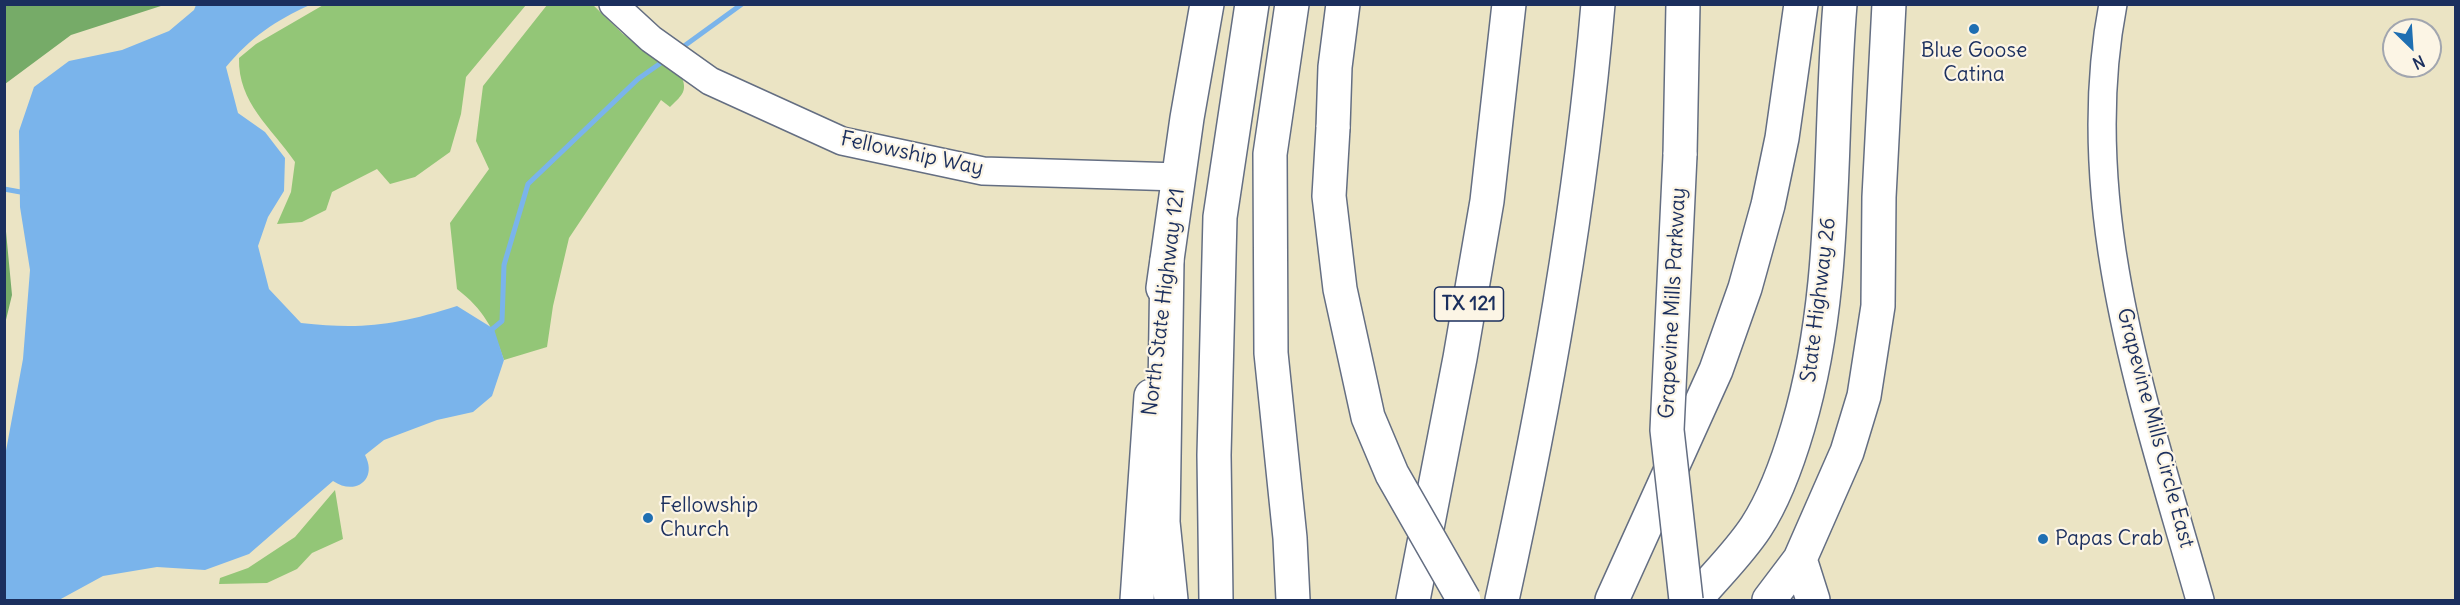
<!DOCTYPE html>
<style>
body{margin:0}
#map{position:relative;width:2460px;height:605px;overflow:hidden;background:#ebe4c4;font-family:Delius,sans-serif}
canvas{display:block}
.frame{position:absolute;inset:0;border:6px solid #1b2f5e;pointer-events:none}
.north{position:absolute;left:2382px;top:18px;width:60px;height:60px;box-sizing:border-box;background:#fcf5e5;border:2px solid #a2a6af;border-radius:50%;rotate:155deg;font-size:16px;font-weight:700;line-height:24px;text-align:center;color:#1b2f5e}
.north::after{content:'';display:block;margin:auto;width:21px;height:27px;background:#1f6fb2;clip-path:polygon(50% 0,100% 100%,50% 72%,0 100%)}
</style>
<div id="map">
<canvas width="2460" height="605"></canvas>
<div class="frame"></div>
<div class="north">N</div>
</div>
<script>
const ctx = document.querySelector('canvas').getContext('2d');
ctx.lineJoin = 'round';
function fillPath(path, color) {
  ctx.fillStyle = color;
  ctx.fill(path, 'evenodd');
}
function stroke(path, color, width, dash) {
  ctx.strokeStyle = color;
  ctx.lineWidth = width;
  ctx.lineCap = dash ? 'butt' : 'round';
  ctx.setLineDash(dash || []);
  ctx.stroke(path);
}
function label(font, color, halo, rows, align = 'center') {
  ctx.font = font + ' Delius,sans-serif';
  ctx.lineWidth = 4.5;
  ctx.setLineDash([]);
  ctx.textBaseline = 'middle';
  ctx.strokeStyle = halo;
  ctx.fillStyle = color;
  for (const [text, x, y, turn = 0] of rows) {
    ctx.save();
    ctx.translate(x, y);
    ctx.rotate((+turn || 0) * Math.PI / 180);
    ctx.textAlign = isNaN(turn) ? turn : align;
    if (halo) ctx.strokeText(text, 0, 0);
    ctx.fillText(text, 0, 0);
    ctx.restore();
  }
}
const green = new Path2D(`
 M325,4l201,1 -60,72 -5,37 -11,38 -35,25 -25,7 -13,-15 -45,23 -6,18 -24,12 -25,2 14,-32 4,-30c-24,-35 -57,-59 -56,-104l17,-14z
 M547,5h46l30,29 59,44c6,14 -2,19 -12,29l-9,-7 -92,138 -16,68 -6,41 -43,13c-11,-32 -20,-50 -47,-71l-7,-66 39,-54 -13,-28 7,-55z
 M335,490l8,49 -31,14 -15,16 -30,14 -48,1 1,-6 28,-10 47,-31z`);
const forest = new Path2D(`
 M5,4h159v1l-93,30 -66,49z
 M5,221l7,74 -7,29h-1z`);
const water = new Path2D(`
 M196,5h114c-34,15 -60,33 -84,62l12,46 27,19 20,26 -1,33 -16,26 -10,29 11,43 32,34c62,7 96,2 156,-17l37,23 10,31 -12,36 -19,16 -36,8 -53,20 -19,15c13,25 -10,41 -32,26l-84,73 -44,16 -48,-3 -54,9 -44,24h-54v-144l18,-97 7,-89 -10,-63 -1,-76 15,-44 35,-26 53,-11 47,-19 25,-21z`);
const stream = new Path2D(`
 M680,49l62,-45
 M4,189l22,4
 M490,331l12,-10 2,-56 24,-81 110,-105 27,-19`);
const minor = new Path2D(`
 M613,4l38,35 59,42 132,60 141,30 196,6
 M2113,4c-39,202 33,405 87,596`);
const major = new Path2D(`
 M1163,288l24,-170 20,-114
 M1800,559l13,41
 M1137,600l14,-204
 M1695,600c20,-24 44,-47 61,-73 19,-29 32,-66 42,-100 41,-138 30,-281 42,-423
 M1769,600l31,-41 47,-107 17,-56 14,-90 1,-109 10,-193`);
const highway = new Path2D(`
 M1292,4l-22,150 1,199 19,185 3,62
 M1333,128l2,-61 8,-63
 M1680,155l3,-151
 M1167,261l-4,261 8,78
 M1216,600l-2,-145 6,-238 32,-213
 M1413,600l47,-242 27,-157 22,-197
 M1502,600c43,-196 79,-395 96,-596
 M1612,600l104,-230 29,-82 23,-83 14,-67 19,-134`);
const highwayBridge = new Path2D(`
 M1333,128l-4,68 11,93 28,128 24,57 72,126
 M1680,155l-13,275 19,170`);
const markers = [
 [1974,29,6,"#1f6fb2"],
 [648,518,6,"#1f6fb2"],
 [2043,539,6,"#1f6fb2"]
];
const shields = [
 [1469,304,69]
];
const shieldNames = [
 ["TX 121",1469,304]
];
const poiNames = [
 ["Blue Goose",1974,51,"center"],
 ["Catina",1974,75,"center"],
 ["Fellowship",660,506],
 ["Church",660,530],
 ["Papas Crab",2055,539]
];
const streetNames = [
 ["Fellowship Way",912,154,12],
 ["State Highway 26",1819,300,-83],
 ["North State Highway 121",1164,302,-83],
 ["Grapevine Mills Parkway",1673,303,-87],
 ["Grapevine Mills Circle East",2155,428,75]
];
fillPath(green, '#93c677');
fillPath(forest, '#76ab68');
fillPath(water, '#7ab4eb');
stroke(stream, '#7ab4eb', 5);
stroke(minor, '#646e82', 30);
stroke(major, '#646e82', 36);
stroke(highway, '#646e82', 36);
stroke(minor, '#fff', 27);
stroke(major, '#fff', 33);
stroke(highway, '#fff', 33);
stroke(highwayBridge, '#646e82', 36, []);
stroke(highwayBridge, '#fff', 33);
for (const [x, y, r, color] of markers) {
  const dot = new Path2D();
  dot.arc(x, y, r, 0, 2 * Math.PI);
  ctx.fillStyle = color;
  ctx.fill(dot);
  stroke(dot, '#fcf5e5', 2);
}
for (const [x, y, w] of shields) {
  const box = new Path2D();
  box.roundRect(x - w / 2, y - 17, w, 34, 4.5);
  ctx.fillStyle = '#fcf5e5';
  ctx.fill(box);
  stroke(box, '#1b2f5e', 1.5);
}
label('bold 20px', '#1b2f5e', null, shieldNames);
label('21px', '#1b2f5e', '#fcf5e5', poiNames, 'left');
label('21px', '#1b2f5e', '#fcf5e5', streetNames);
</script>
